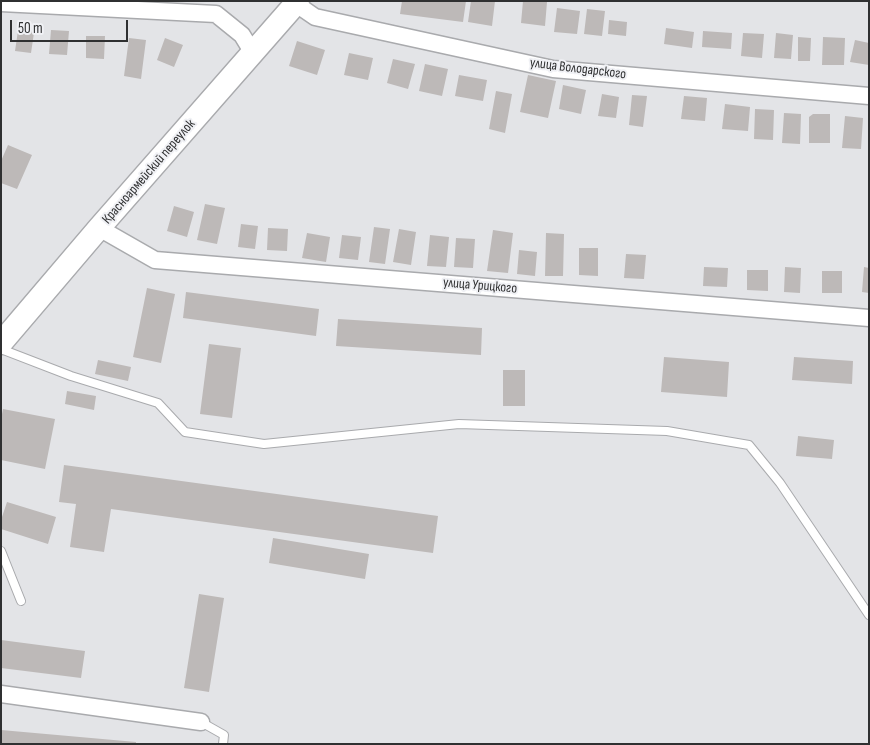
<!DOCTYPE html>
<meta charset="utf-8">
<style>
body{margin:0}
#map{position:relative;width:870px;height:745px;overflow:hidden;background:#e3e4e7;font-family:"Sofia Sans Condensed",sans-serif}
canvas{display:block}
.frame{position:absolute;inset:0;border:2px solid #2f3031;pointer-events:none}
.scale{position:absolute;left:10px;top:20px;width:118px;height:22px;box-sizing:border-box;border:2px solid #2f3031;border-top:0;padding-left:6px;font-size:15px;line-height:18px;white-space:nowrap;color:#2f3031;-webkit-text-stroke:4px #f0f1f5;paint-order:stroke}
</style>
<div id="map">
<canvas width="870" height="745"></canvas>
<div class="frame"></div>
<div class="scale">50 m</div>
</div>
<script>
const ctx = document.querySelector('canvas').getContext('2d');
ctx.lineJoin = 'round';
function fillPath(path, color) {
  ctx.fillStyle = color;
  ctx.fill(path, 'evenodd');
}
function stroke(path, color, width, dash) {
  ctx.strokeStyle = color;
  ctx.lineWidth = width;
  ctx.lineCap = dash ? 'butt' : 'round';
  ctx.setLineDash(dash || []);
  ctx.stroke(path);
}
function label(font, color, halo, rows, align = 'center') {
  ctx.font = font + ' "Sofia Sans Condensed",sans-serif';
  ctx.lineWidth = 4;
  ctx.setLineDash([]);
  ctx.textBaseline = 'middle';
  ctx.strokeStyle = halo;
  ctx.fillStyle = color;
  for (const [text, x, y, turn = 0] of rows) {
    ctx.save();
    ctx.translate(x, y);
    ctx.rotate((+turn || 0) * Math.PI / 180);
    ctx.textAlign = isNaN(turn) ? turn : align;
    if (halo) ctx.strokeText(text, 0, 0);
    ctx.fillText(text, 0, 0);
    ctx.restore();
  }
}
const building = new Path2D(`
 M402,1h64l-3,21 -63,-8z
 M471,1h24l-3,25 -24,-4z
 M523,1l24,1 -2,24 -24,-3z
 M557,8l23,3 -3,23 -23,-2z
 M587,9l18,2 -3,25 -18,-2z
 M609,20l18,2 -1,14 -18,-2z
 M19,24l16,2 -4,27 -16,-2z
 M666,28l28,4 -2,16 -28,-4z
 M51,30l18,1 -2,24 -18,-1z
 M703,31l29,2 -1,16 -29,-2z
 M743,33l21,1 -2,24 -21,-2z
 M776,33l17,2 -2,24 -17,-1z
 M86,36h19l-1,23 -18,-1z
 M798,37l13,1 -1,23h-12z
 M823,37l22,1 -1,27h-22z
 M129,38l17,2 -5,39 -17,-3z
 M165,38l18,7 -9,22 -17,-7z
 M855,40l14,3v22l-19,-3z
 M297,41l28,9 -8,25 -28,-9z
 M349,53l24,5 -5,22 -24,-5z
 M393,59l22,5 -7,25 -21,-6z
 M425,64l23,5 -6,27 -23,-5z
 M459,75l28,5 -4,21 -28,-5z
 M528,75l28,6 -8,37 -28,-6z
 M563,85l23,5 -5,24 -22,-5z
 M496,91l16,3 -7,39 -16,-4z
 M602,94l17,3 -3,21 -18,-2z
 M632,95l15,1 -4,31 -14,-2z
 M684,96l23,2 -2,23 -24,-2z
 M725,104l25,3 -2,24 -26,-2z
 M755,109l19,1 -1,30 -19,-1z
 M784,113l17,1 -1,30 -18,-1z
 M813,114h17v29h-21v-26z
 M845,116l18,2 -2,31 -19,-1z
 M8,145l24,10 -15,34 -16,-6v-22z
 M205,204l20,4 -8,36 -20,-4z
 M174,206l20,6 -7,25 -20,-6z
 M241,224l17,2 -3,23 -17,-2z
 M374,227l16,2 -5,35 -16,-2z
 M268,228l20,1 -1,22 -20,-1z
 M399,229l17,3 -5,33 -18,-3z
 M493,230l20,3 -5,40 -21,-2z
 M307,233l23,4 -4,25 -24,-4z
 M546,233l18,1 -1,42h-18z
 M342,235l19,2 -3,23 -19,-2z
 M430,235l19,2 -3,30 -19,-1z
 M456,238l19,1 -2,29 -19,-1z
 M579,248h19v28l-19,-1z
 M519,250l18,2 -2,24 -18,-2z
 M626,254l20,1 -2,24 -20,-1z
 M704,267l24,1 -1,19 -24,-1z
 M785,267l16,1 -1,25 -16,-1z
 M864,267l5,1v25l-7,-1z
 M747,270h21v21l-21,-1z
 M822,271h20v22h-20z
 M147,288l28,6 -14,69 -28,-6z
 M186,292l133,17 -3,27 -133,-18z
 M338,319l144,9 -1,27 -145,-9z
 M209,344l32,4 -9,70 -32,-4z
 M664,357l65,5 -2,35 -66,-5z
 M794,357l59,4 -1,23 -60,-4z
 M98,360l33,7 -3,14 -33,-7z
 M503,370h22v36h-22z
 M67,391l29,5 -2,14 -29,-6z
 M3,409l52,10 -10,50 -44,-9v-41z
 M798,436l36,4 -2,19 -36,-3z
 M64,465l374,51 -5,37 -322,-44 -7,43 -34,-5 6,-43 -17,-2z
 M7,502l49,15 -8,27 -47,-15v-9z
 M273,538l96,16 -4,25 -96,-16z
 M199,594l25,4 -15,94 -25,-4z
 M1,640l84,11 -4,27 -80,-10z
 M1,730l135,12v2h-135z`);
const lane = new Path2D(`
 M1,349l70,27 87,27 27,29 79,12 195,-20 208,7 82,14 31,38 89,132
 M1,551l20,50
 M201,722l23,13 -1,9`);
const street = new Path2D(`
 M1,3l215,11 26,21 11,18
 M296,4l19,13 238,52 316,27
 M99,228l56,32 714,58
 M1,694l200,28`);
const secondary = new Path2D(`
 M1,343l98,-115 199,-227`);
const streetNames = [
 ["улица Володарского",578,69,7],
 ["Красноармейский переулок",149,172,-49],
 ["улица Урицкого",480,286,5]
];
fillPath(building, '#bdb9b8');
stroke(lane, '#a9aaad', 10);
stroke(street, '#a9aaad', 19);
stroke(secondary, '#a9aaad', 25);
stroke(lane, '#fff', 8);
stroke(street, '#fff', 16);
stroke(secondary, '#fff', 22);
label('14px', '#2f3031', '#f0f1f5', streetNames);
</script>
